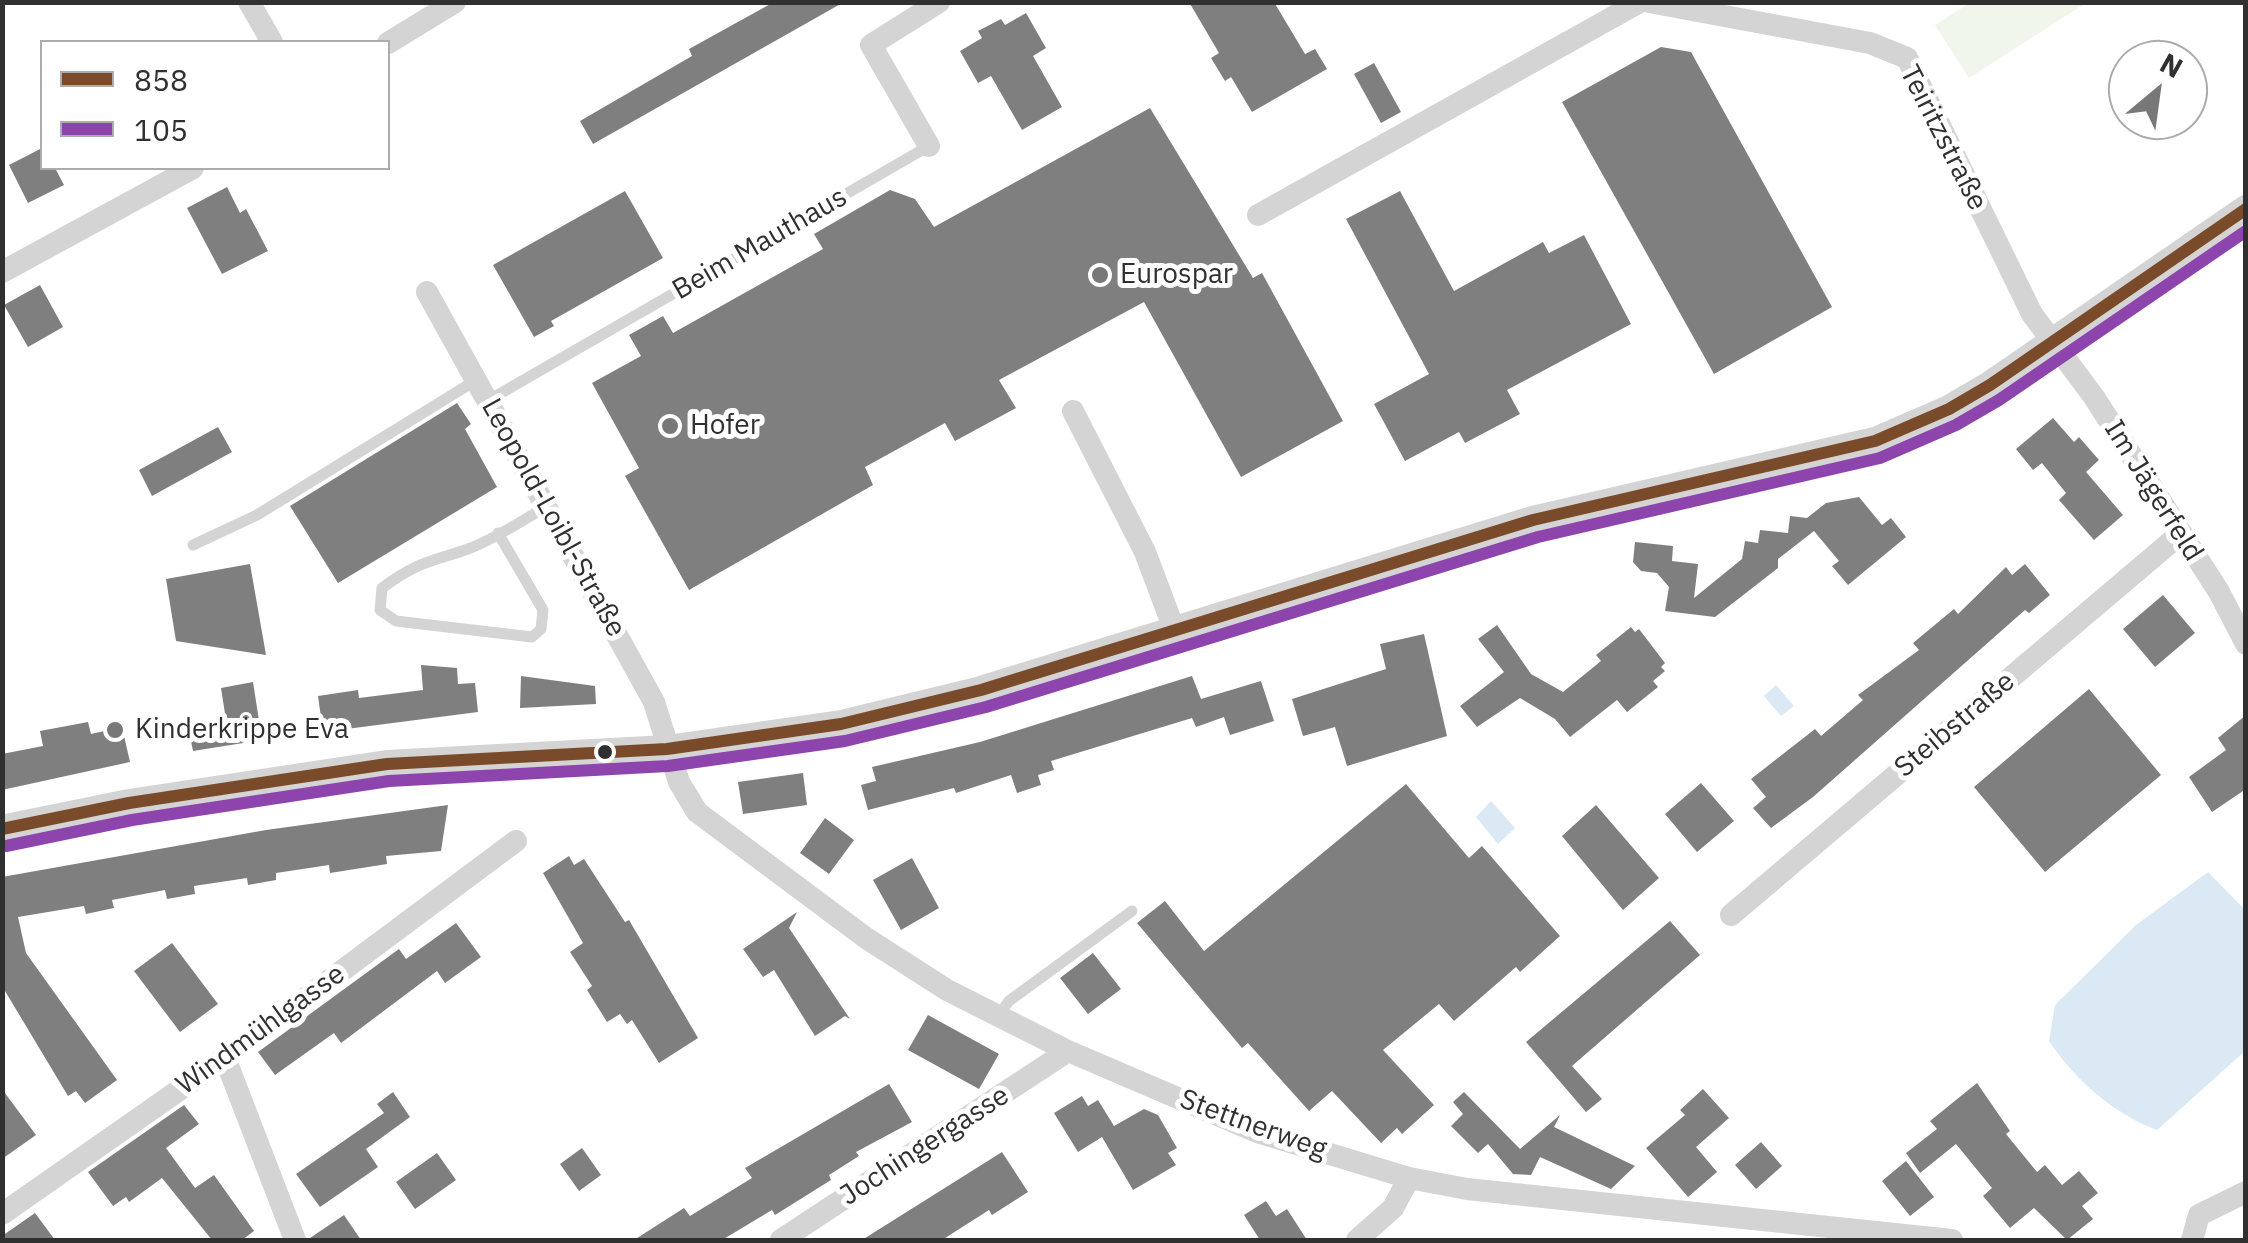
<!DOCTYPE html>
<meta charset="utf-8">
<style>
body{margin:0}
#map{position:relative;width:2248px;height:1243px;overflow:hidden;background:#fff;font-family:"IBM Plex Sans",sans-serif}
canvas{display:block}
.frame{position:absolute;inset:0;border:5px solid #303030;pointer-events:none}
.legend{position:absolute;left:40px;top:40px;width:350px;height:130px;box-sizing:border-box;background:#fff;border:2px solid #acacac;margin:0;padding:12px 18px;list-style:none;font-size:30px;color:#303030}
.legend li{display:flex;align-items:center;gap:20px;height:50px}
.legend b{width:50px;border:2px solid #acacac}
.north{position:absolute;left:2108px;top:40px;width:100px;height:100px;box-sizing:border-box;background:#fff;border:2px solid #acacac;border-radius:50%;rotate:29deg;font-size:28px;font-weight:700;line-height:40px;text-align:center;color:#303030}
.north::after{content:'';display:block;margin:auto;width:35px;height:45px;background:#787878;clip-path:polygon(50% 0,100% 100%,50% 72%,0 100%)}
</style>
<div id="map">
<canvas width="2248" height="1243"></canvas>
<div class="frame"></div>
<ul class="legend">
<li><b style="height:12px;background:#7a4b2a"></b>858</li>
<li><b style="height:12px;background:#8e44ad"></b>105</li>
</ul>
<div class="north">N</div>
</div>
<script>
const ctx = document.querySelector('canvas').getContext('2d');
ctx.lineJoin = 'round';
function fillPath(path, color) {
  ctx.fillStyle = color;
  ctx.fill(path, 'evenodd');
}
function stroke(path, color, width, dash) {
  ctx.strokeStyle = color;
  ctx.lineWidth = width;
  ctx.lineCap = dash ? 'butt' : 'round';
  ctx.setLineDash(dash || []);
  ctx.stroke(path);
}
function label(font, color, halo, rows, align = 'center') {
  ctx.font = font + ' "IBM Plex Sans",sans-serif';
  ctx.lineWidth = 10;
  ctx.setLineDash([]);
  ctx.textBaseline = 'middle';
  ctx.strokeStyle = halo;
  ctx.fillStyle = color;
  for (const [text, x, y, turn = 0] of rows) {
    ctx.save();
    ctx.translate(x, y);
    ctx.rotate((+turn || 0) * Math.PI / 180);
    ctx.textAlign = isNaN(turn) ? turn : align;
    if (halo) ctx.strokeText(text, 0, 0);
    ctx.fillText(text, 0, 0);
    ctx.restore();
  }
}
const green = new Path2D(`
 M1971,2h115v1l-117,75 -34,-53z`);
const water = new Path2D(`
 M1776,685l18,21 -13,10 -17,-20z
 M1491,801l24,27 -17,16 -22,-27z
 M2208,872l37,38v141l-88,79c-42,-15 -83,-51 -108,-89l6,-36 81,-80z`);
const building = new Path2D(`
 M774,2h70l-251,142 -13,-23 112,-65 -3,-7z
 M1189,2h85l31,52 10,-5 12,20 -75,43 -21,-35 -6,4 -14,-23 8,-5z
 M1026,13l20,35 -13,8 29,51 -40,23 -31,-54 -13,7 -18,-32 22,-13 -4,-7 23,-12 4,6z
 M1661,47l30,5 141,255 -118,67 -152,-272z
 M1374,63l27,49 -20,11 -27,-49z
 M1150,108l103,170 9,-5 81,148 -102,56 -97,-175 -145,78 17,28 -61,33 -10,-18 -80,44 8,18 -184,105 -64,-114 14,-8 -47,-85 49,-27 -12,-21 34,-19 10,17 150,-84 -9,-15 76,-44 25,9 19,28z
 M42,148v20h13l9,17 -36,18 -19,-38z
 M227,187l13,26 6,-4 22,42 -46,23 -35,-66z
 M625,191l38,67 -112,63 3,5 -20,11 -41,-72z
 M1400,191l54,100 89,-49 6,11 35,-18 47,89 -124,66 13,24 -55,29 -6,-11 -54,29 -31,-57 55,-30 -83,-155z
 M40,285l23,42 -35,20 -24,-42z
 M457,403l14,21 -6,5 32,58 -159,96 -48,-77z
 M2053,418l21,24 5,-5 20,23 -13,12 37,43 -29,25 -35,-40 7,-7 -24,-30 -9,7 -17,-21z
 M218,427l14,25 -80,44 -13,-26z
 M1859,497l23,28 9,-7 15,19 -58,48 -16,-19 7,-5 -25,-30 -36,28v9l-63,49 -50,-6 4,-24 -12,-14 -16,-2 -8,-9 2,-20 38,4 -1,15 26,3 -4,34 48,-39 3,-18 13,2 2,-13 28,3 2,-17 17,2 19,-15z
 M250,564l16,91 -90,-14 -10,-62z
 M2025,564l25,31 -21,18 -4,-3 -212,187 -42,31 -18,-20 13,-11 -15,-18 64,-50 6,7 42,-36 -5,-5 61,-45 -6,-7 41,-34 4,5 48,-47 6,8z
 M2163,595l32,38 -40,34 -32,-38z
 M1497,625l34,49 32,18 38,-31 -5,-6 35,-28 4,5 4,-3 26,34 -4,4 4,4 -12,10 5,6 -31,25 -10,-12 -47,37 -15,-18 -35,-21 -43,29 -17,-21 44,-34 -26,-33z
 M1424,634l23,102 -100,30 -12,-39 -32,9 -11,-37 94,-30 -6,-25z
 M421,665l36,3 1,16 17,-1 3,29 -155,20 -5,-36 40,-6 1,8 64,-8z
 M521,676l74,10 1,18 -76,4z
 M1192,676l9,23 60,-18 13,40 -44,14 -6,-18 -28,10 -4,-9 -141,43 3,9 -16,5 3,10 -24,8 -6,-18 -55,18 -2,-5 -86,22 -7,-25 15,-4 -4,-14 108,-25z
 M253,682l9,58 -69,11 -5,-25 38,-6 -5,-32z
 M2089,689l72,86 -116,97 -71,-85z
 M2246,715v74l-34,23 -23,-35 37,-27 -8,-12z
 M88,722l3,12 31,-7 8,35 -128,28v-36l41,-8 -3,-15z
 M803,773l4,32 -64,9 -5,-32z
 M1701,783l33,38 -37,31 -32,-38z
 M1406,784l63,74 13,-12 78,90 -40,36 -4,-5 -62,54 -15,-17 -56,46 51,55 -32,29 -5,-6 -16,15 -49,-52 -23,20 -61,-68 -6,5 -105,-125 28,-22 39,50z
 M448,805l-7,46 -55,5 1,8 -57,9 -1,-8 -53,8v7l-28,5 -1,-7 -53,8 1,8 -28,5 -2,-9 -53,10 2,8 -28,6 -2,-8 -66,11 8,36 91,127 -32,23 -9,-12 -8,5 -66,-110v-109l264,-47z
 M1596,805l63,73 -36,32 -61,-74z
 M825,818l29,22 -25,34 -29,-21z
 M569,856l5,9 10,-6 41,63 4,-2 69,118 -39,25 -27,-43 -5,4 -7,-10 -13,8 -20,-32 5,-4 -22,-34 13,-9 -40,-70z
 M912,858l27,50 -38,22 -28,-50z
 M797,912l-8,16 61,91 -5,-3 -30,20 -41,-66 -11,7 -20,-28z
 M1670,921l30,34 -128,111 30,33 -16,13 -60,-70z
 M456,923l25,34 -36,26 -8,-12 -96,72 -7,-10 -59,42 -17,-23 141,-103 7,10z
 M172,943l46,61 -38,28 -46,-61z
 M1093,953l28,36 -33,25 -28,-36z
 M928,1015l71,39 -20,35 -71,-39z
 M1977,1083l33,48 -4,3 31,38 8,-7 17,20 17,-14 19,22 -16,13 11,13 -26,21 -33,-32 -24,20 -27,-32 9,-8 -36,-44 -36,29 -14,-20 31,-24 -7,-8z
 M889,1084l23,38 -56,30 3,4 -30,19 2,5 -56,35 -3,-5 -50,30h-88l50,-32 6,8 62,-38 -7,-10z
 M2,1089l34,46 -34,24z
 M1703,1089l26,29 -33,29 21,25 -29,25 -42,-49 39,-33 -5,-5z
 M393,1092l17,25 -44,32 12,18 -58,40 -24,-33 88,-61 -7,-9z
 M1464,1092l56,57 40,-34 -6,12 81,39 -24,23 -71,-32 -9,18 -18,-1 -25,-30 -10,9 -27,-27 12,-12 -10,-12z
 M1082,1096l6,10 10,-6 16,26 30,-17 14,6 19,33 -9,5 8,12 -43,25 -31,-53 -24,15 -24,-39z
 M184,1105l15,19 -33,24 29,40 19,-13 40,56 -12,9h-30l-50,-62 -33,24 -3,-5 -13,9 -25,-34z
 M1761,1142l21,24 -26,23 -21,-24z
 M582,1148l19,27 -22,16 -19,-27z
 M1002,1152l26,40 -36,23 -3,-5 -47,30h-80z
 M437,1153l19,27 -41,29 -19,-27z
 M1906,1161l28,36 -24,19 -28,-35z
 M1266,1201l10,15 11,-7 20,31h-47l-16,-25z
 M35,1213l20,27h-53v-4z
 M344,1215l17,25h-51v-2z`);
const service = new Path2D(`
 M489,400l440,-254
 M498,533l45,77 -2,19 -9,8 -136,-16 -16,-11 2,-22c37,-27 46,-25 86,-39 27,-10 53,-28 78,-42
 M193,545l64,-30 221,-136
 M998,1016l11,-15 123,-90`);
const minor = new Path2D(`
 M249,2l23,40
 M1649,2l221,41 37,15 125,256 62,83 125,195 27,52
 M388,43l67,-41
 M929,146l-58,-101 68,-43
 M1258,215l382,-213
 M2,272l191,-104
 M427,292l227,410 25,80 18,30 169,126 81,52 121,61 189,81 152,46 58,11 485,51
 M1073,411l72,141 29,77
 M1731,915l448,-380
 M225,1058l70,182
 M2,1214l223,-156 291,-217
 M781,1240l287,-189
 M1357,1240l36,-32 16,-30
 M2192,1240l7,-25 47,-23`);
const tertiary = new Path2D(`
 M2,829l127,-26 258,-39 280,-15 174,-25 140,-34 552,-170 342,-79 74,-32 41,-24 256,-176`);
const bus1 = new Path2D(`
 M2,829l127,-26 258,-39 280,-15 174,-25 140,-34 552,-170 342,-79 74,-32 41,-24 256,-176`);
const bus2 = new Path2D(`
 M6,846l126,-26 257,-39 279,-15 177,-25 141,-34 552,-170 342,-79 76,-33 43,-25 247,-169`);
const markers = [
 [1100,275,10,"#787878"],
 [670,426,10,"#787878"],
 [115,730,10,"#787878"],
 [605,752,9,"#303030"]
];
const streetNames = [
 ["Teiritzstraße",1943,138,63],
 ["Beim Mauthaus",760,244,-30],
 ["Im Jägerfeld",2153,491,58],
 ["Leopold-Loibl-Straße",553,518,61],
 ["Steibstraße",1955,725,-40],
 ["Windmühlgasse",261,1030,-36],
 ["Stettnerweg",1253,1125,20],
 ["Jochingergasse",925,1146,-33]
];
const poiNames = [
 ["Eurospar",1120,275],
 ["Hofer",690,426],
 ["Kinderkrippe Eva",135,730]
];
fillPath(green, '#f1f6ed');
fillPath(water, '#dae9f3');
fillPath(building, '#7f7f7f');
stroke(service, '#d4d4d4', 11);
stroke(minor, '#d4d4d4', 22);
stroke(tertiary, '#d4d4d4', 28);
stroke(bus1, '#7a4b2a', 12);
stroke(bus2, '#8e44ad', 12);
for (const [x, y, r, color] of markers) {
  const dot = new Path2D();
  dot.arc(x, y, r, 0, 2 * Math.PI);
  ctx.fillStyle = color;
  ctx.fill(dot);
  stroke(dot, '#fff', 4);
}
label('28px', '#303030', '#fff', streetNames);
label('28px', '#303030', '#fff', poiNames, 'left');
</script>
